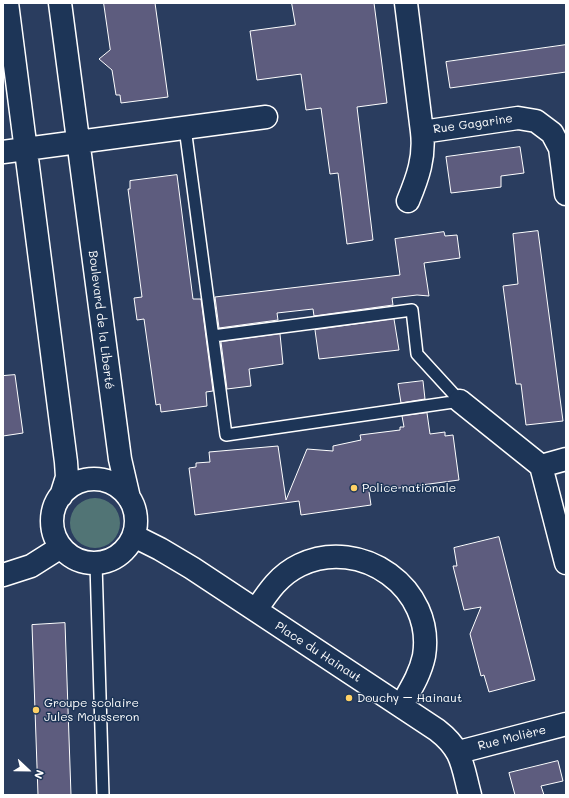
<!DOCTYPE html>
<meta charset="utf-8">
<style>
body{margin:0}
#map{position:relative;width:569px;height:798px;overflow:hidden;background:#2a3d5f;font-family:Mali,sans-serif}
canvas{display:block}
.frame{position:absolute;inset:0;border:4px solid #fff;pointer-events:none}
.north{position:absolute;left:8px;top:750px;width:40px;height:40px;-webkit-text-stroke:3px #1d3557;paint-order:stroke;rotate:112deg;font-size:11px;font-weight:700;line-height:16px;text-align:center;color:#fff}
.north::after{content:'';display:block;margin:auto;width:14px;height:18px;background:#fff;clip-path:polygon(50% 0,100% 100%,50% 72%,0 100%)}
</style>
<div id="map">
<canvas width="569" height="798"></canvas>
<div class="frame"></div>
<div class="north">N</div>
</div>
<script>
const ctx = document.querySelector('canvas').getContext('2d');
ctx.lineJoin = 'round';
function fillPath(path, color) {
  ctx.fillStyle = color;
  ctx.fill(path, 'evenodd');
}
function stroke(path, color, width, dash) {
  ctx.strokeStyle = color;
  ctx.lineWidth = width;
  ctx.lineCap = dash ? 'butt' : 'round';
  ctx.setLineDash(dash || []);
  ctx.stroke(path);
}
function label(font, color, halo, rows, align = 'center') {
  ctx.font = font + ' Mali,sans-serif';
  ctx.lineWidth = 3;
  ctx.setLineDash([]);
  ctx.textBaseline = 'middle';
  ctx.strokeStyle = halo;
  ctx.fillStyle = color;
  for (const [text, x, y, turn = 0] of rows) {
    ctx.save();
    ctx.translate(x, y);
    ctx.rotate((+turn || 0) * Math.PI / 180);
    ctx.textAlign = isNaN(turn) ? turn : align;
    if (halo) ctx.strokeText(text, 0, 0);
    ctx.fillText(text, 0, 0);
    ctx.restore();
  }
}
const green = new Path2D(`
 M70 523a25 25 0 1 1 50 0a25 25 0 1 1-50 0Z`);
const building = new Path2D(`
 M104,3h51l13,94 -47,6 -1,-8h-4l-4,-25 -13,-11 11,-9z
 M292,3h82l13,100 -30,4 16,133 -26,4 -9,-71 -8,1 -9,-66 -15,2 -5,-36 -44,6 -7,-49 45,-6z
 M566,45v27l-116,16 -4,-26z
 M520,147l4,26 -23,3v11l-50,6 -5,-36z
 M177,175l16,124h8l12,92 -7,1 1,14 -46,6 -1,-8 -4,1 -12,-86 -7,1 -3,-22 8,-1 -14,-108h2v-8z
 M538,231l25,190 -37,4 -5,-41h-5l-13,-98 15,-2 -5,-50z
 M444,232l1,4 12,-1 3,23 -36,5 5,33 -12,-1 -25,3 1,7 -79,11 -1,-7 -36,4 1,7 -59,8 -4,-31 185,-22 -5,-36z
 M394,319l5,31 -80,9 -4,-29z
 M280,334l3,30 -34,5 2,17 -24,3 -6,-47z
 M15,375l8,58 -20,3v-60z
 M423,381l2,18 -24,4 -3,-19z
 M427,413l3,21 15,-2v4l8,-1 6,45 -90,12 2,13 -70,10 -2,-14 -104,14 -6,-47 7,-1v-4l14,-1 -1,-10 69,-6 8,54 21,-51 26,2v-5l28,-6 -1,-5 40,-5v-3h4l-2,-11z
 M499,537l36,143 -46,12 -5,-17 -3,1 -11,-42 11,-27 -17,3 -11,-44h4l-3,-18z
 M65,623l6,172h-33l-6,-170z
 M558,761l5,20 -22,5 3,9h-29l-6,-22z`);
const lane = new Path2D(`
 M185,128l41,307 234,-34 -43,-47 -5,-44 -199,26
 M96,564l7,231`);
const street = new Path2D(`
 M7,3l59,459 1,15 -6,19
 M60,3l60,456 9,39
 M406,3l16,129 96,-14 18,3 16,12 8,15 6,46
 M3,152l263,-35
 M408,201c10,-24 17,-44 14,-69
 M460,401l81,65 25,97
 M541,466l25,-7
 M52 521a42 42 0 1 1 84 0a42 42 0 1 1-84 0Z
 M134,536l26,13 32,19 245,162c26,20 25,35 33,65
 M3,575l28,-9 30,-19
 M256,610c12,-18 23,-35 44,-45 61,-29 135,23 124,91 -4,19 -14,34 -23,50
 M459,752l107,-28`);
const markers = [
 [354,488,4,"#ffd166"],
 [349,698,4,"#ffd166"],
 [36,710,4,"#ffd166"]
];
const streetNames = [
 ["Rue Gagarine",473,124,-8],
 ["Boulevard de la Liberté",101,320,83],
 ["Place du Hainaut",318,652,33],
 ["Rue Molière",512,738,-14]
];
const poiNames = [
 ["Police nationale",362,488],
 ["Douchy – Hainaut",357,698],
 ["Groupe scolaire",44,703],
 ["Jules Mousseron",44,717]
];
fillPath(green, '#517475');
fillPath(building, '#5d5c7e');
stroke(building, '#fff', 1);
stroke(lane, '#fff', 14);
stroke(street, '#fff', 25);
stroke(lane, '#1d3557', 11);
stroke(street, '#1d3557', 22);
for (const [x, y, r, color] of markers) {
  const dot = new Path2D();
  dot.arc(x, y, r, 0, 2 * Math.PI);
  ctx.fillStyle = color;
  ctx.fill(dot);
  stroke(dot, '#1d3557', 1.5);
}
label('12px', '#fff', '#1d3557', streetNames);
label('12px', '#fff', '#1d3557', poiNames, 'left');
</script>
